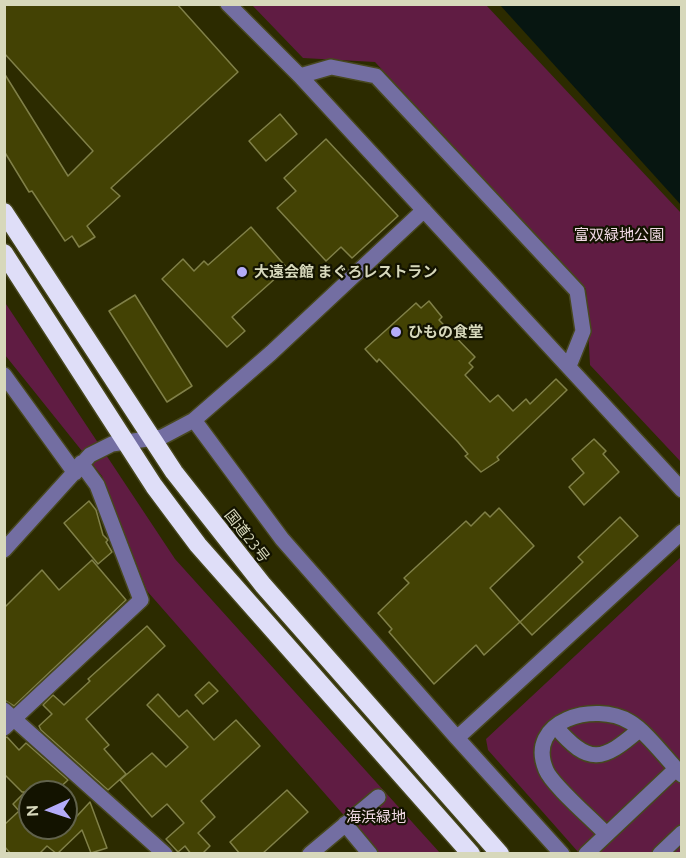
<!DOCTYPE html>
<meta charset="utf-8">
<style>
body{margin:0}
#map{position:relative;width:686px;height:858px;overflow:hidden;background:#2c2b00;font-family:Ubuntu,sans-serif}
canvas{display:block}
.frame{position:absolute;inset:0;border:6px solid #d7d8bb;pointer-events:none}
.north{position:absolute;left:18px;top:780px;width:60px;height:60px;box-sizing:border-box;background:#131300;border:2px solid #61624b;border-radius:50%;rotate:267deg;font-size:16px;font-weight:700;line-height:24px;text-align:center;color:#d7d8bb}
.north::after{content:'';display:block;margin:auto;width:21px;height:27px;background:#b4acf9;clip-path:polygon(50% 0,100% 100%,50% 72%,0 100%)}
</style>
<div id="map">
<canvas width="686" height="858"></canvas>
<div class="frame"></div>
<div class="north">N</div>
</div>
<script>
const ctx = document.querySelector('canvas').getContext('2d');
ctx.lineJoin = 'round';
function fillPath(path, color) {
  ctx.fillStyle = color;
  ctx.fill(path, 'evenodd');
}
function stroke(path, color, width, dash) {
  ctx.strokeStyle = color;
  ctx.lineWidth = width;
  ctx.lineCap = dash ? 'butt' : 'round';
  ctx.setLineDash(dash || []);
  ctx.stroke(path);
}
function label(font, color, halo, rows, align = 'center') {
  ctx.font = font + ' Ubuntu,"Noto Sans JP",sans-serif';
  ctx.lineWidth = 4.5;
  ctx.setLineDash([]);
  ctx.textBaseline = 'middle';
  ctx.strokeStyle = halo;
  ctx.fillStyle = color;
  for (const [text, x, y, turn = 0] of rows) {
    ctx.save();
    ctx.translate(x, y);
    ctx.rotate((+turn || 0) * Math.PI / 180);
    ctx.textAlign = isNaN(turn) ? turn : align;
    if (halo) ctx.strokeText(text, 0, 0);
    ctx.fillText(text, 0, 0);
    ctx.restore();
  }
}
const green = new Path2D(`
 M252,5h234l195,208v249l-91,-97 -4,-76 -211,-227 -72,-4z
 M4,301l171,258 265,294h-63l-230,-262 -45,-115 -97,-121z
 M681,557v296h-102l-91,-103 -2,-11z`);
const water = new Path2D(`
 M500,5h181v200z`);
const building = new Path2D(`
 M4,4h173l61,68 -127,116 9,8 -33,30 8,11 -16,10 -7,-11 -7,5 -33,-50 -3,1 -25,-41v-78l64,103 25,-25 -89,-98z
 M280,114l17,20 -31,27 -17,-20z
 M326,139l72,77 -46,42 -11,-11 -15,14 -49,-53 19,-17 -12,-13z
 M251,227l36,41 -55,49 13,14 -18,16 -65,-68 21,-20 11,12 10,-10 4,4z
 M135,295l57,91 -25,16 -58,-91z
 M429,301l13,16 -3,3 36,37 -6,6 4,4 -8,8 25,27 8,-7 15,16 13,-12 4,5 26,-25 11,11 -70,67 2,3 -18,12 -16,-16 3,-2 -10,-12 -79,-83 -2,3 -12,-13 51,-46 5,5z
 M594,439l12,12 -3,3 16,18 -35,33 -15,-18 15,-14 -12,-14z
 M89,501l7,9 7,25 5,5 -2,2 6,10 -14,12 -34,-41z
 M499,508l35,38 -44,42 30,34 -36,33 -8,-10 -42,39 -45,-52 3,-3 -14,-16 31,-30 -5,-5 62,-57 5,5 14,-14 5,5z
 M620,517l18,19 -106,99 -12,-13 63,-60 -5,-5z
 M92,560l34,40 -112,106 -10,-6v-92l38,-38 17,20z
 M147,626l18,20 -79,73 23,26 -5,4 22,25 -18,16 -67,-60 -2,-4 13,-12 -9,-9 10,-10 11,10 26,-24 -2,-2z
 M209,682l9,9 -15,13 -8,-9z
 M158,694l21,23 8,-7 27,30 22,-20 24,26 -59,55 14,16 -17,16 12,13 -8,8h-11l-6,-8 -7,6 -12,-13 18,-16 -17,-19 -15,13 -32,-37 32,-27 14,14 22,-20 -41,-42z
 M7,737l12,13 7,-7 42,37 -13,12h-25v36h36v-10l7,-6 4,4 13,-14 17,46 -16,5 -9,-23 -25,24 -10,-8 -8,8h-28l-7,-8v-21l15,-14 -6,-7 12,-12h-3l-18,-18v-36z
 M287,790l21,22 -46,42h-22l-10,-12z`);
const minor = new Path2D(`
 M228,4l72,72 382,414
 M300,76l31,-9 45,9 201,215 6,40 -14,35
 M4,375l71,98
 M194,420l88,119 175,199
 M4,550l86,-95 22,-11 50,-7 32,-17 77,-67 153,-143
 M4,710l161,144
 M556,727c33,39 47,34 83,3
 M4,728l137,-128 -44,-115 -16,-22
 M345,824l25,30
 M606,834c-13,-14 -54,-49 -60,-64 -21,-50 49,-69 84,-48 17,10 37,38 52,53
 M310,854l68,-57
 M562,854l-105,-116 225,-206
 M586,854l90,-85
 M660,854l22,-21`);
const highway = new Path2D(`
 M4,212l170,260 89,113 237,269
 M4,253l150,233 44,59 273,309`);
const markers = [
 [242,272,6,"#b4acf9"],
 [396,332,6,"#b4acf9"]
];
const parkNames = [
 ["富双緑地公園",619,235],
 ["海浜緑地",376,817]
];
const poiNames = [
 ["大遠会館 まぐろレストラン",254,272],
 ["ひもの食堂",408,332]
];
const streetNames = [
 ["国道23号",247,536,52]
];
fillPath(green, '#601c43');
fillPath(water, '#071611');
fillPath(building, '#434204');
stroke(building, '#808048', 1.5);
stroke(minor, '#47471e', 18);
stroke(highway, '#47471e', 21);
stroke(minor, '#736ea2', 15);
stroke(highway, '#dfdef8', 18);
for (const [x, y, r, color] of markers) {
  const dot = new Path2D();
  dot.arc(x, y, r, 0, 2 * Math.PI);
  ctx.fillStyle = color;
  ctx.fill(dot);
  stroke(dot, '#131300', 2);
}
label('15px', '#f2dae5', '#131300', parkNames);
label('bold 15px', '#d7d8bb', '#131300', poiNames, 'left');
label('15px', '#d7d8bb', '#131300', streetNames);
</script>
